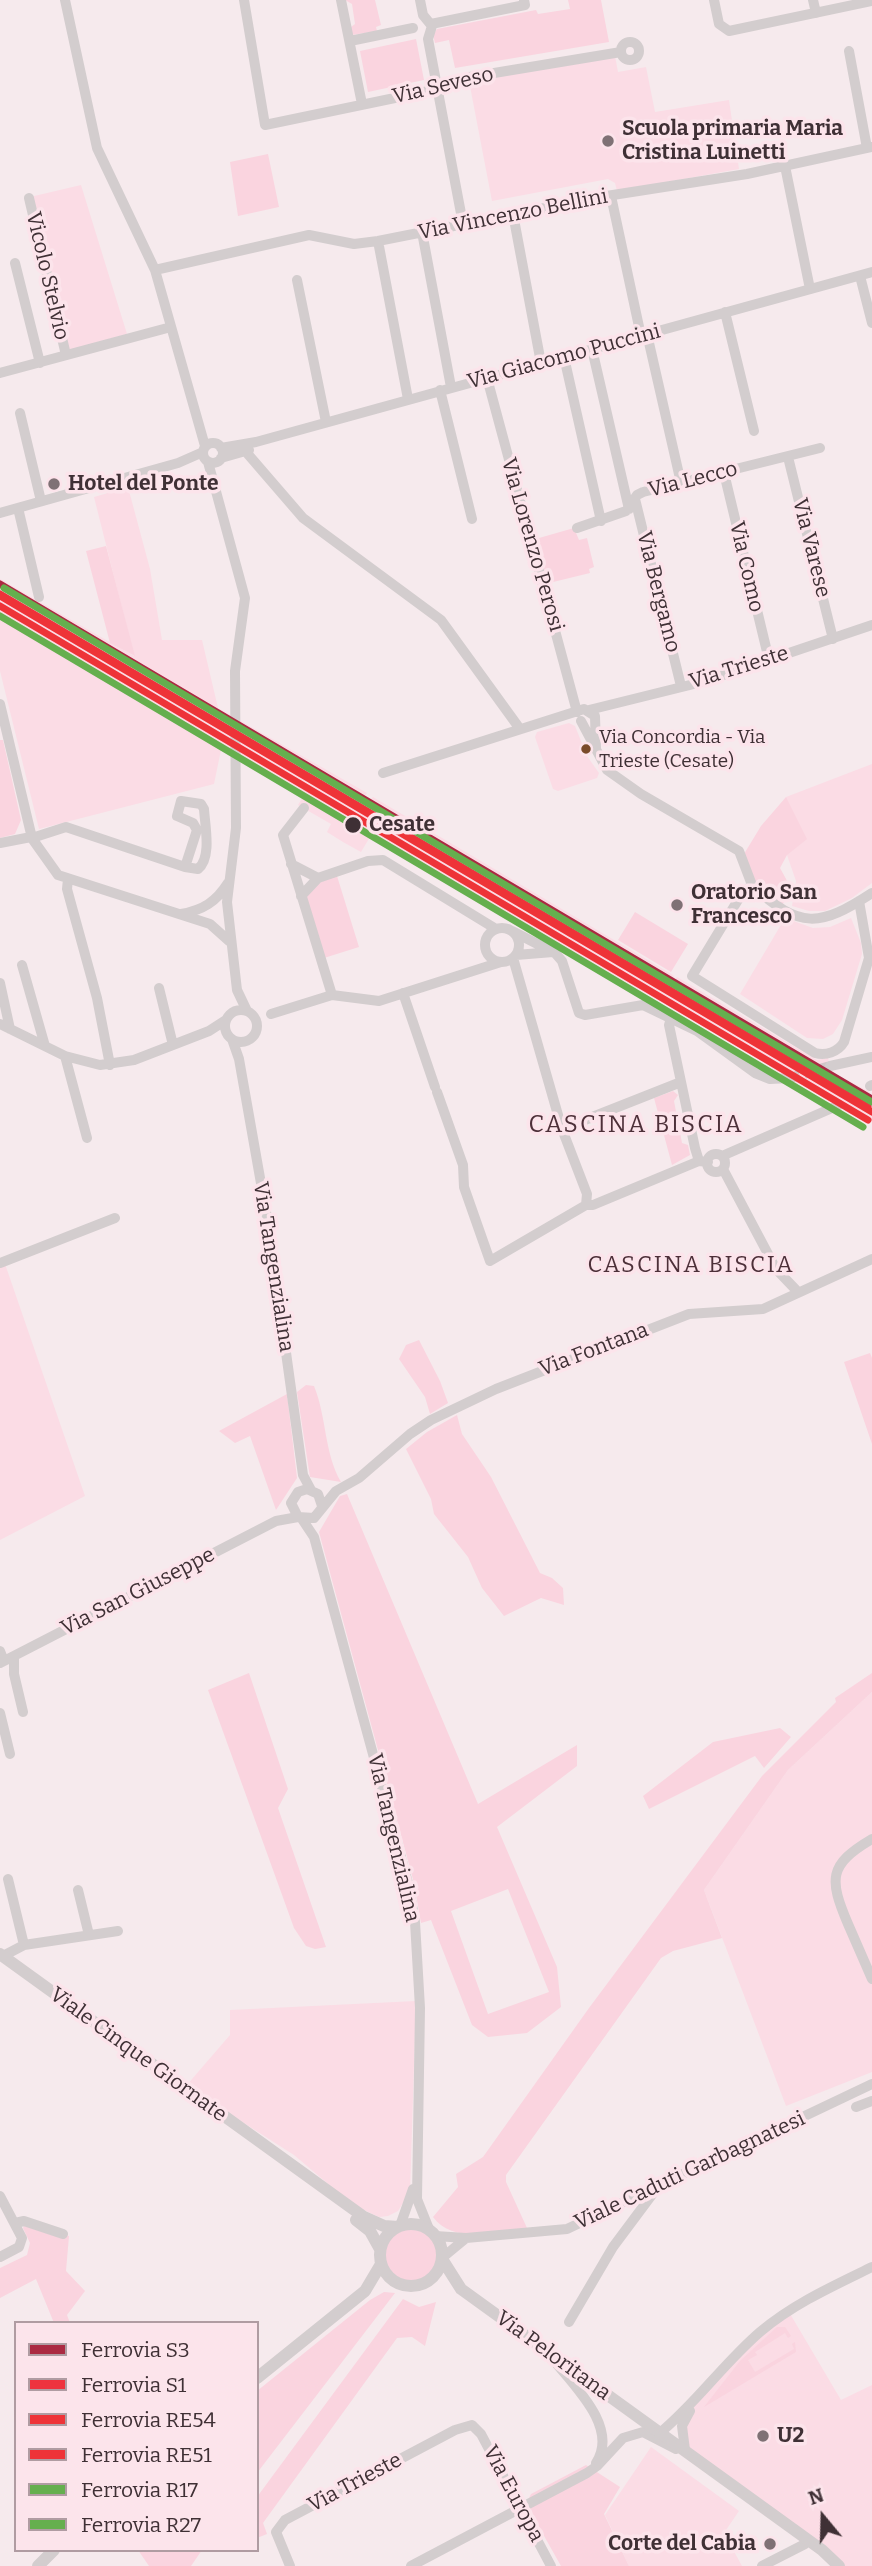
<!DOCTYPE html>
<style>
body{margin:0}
#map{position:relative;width:872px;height:2566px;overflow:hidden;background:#f6eaed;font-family:Bitter,serif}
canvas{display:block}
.legend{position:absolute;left:14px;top:2321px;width:245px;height:231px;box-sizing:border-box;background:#fce4eb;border:2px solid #b09ca2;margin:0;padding:9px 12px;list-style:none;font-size:21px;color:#3f3035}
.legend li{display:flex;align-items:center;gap:14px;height:35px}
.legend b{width:35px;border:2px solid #b09ca2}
.north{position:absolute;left:788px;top:2482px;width:70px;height:70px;-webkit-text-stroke:5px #fce4eb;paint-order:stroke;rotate:341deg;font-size:19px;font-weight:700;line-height:28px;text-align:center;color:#3f3035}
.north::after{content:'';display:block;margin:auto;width:24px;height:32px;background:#3f3035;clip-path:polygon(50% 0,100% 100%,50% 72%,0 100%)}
</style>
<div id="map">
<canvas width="872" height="2566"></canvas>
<ul class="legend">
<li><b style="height:9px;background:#ab2a42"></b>Ferrovia S3</li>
<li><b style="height:9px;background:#ee333e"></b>Ferrovia S1</li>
<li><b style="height:9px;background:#ee3338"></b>Ferrovia RE54</li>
<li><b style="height:9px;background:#ee3338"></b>Ferrovia RE51</li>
<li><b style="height:9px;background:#65af4e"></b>Ferrovia R17</li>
<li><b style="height:9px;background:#65af4e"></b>Ferrovia R27</li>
</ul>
<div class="north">N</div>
</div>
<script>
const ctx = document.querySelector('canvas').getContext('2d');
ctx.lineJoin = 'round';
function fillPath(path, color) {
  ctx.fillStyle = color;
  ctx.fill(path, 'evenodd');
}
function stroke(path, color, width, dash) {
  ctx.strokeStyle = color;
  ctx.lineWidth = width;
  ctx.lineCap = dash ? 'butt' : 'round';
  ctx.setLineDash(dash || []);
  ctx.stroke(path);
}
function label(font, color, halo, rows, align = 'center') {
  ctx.font = font + ' Bitter,serif';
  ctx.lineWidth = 7;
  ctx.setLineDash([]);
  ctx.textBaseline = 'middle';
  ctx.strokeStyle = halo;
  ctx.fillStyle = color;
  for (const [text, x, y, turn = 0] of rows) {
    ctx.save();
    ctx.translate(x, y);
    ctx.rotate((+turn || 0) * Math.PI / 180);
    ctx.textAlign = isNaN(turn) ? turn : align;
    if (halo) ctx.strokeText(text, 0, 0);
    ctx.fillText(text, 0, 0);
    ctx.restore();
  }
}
const built = new Path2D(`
 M615,56l3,16 28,-5 9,45 74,-12 10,69 -122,22 -2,-8 -7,-4 -116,22 -23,-120z
 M81,185l46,149 -60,17 -37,-154z
 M128,487l22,82 12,71h40l16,68 149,85 -2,3 6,3 2,-2 300,178 2,4 2,-2 140,83 11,-2 4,14 36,19 4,5v24l-71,-37 -9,2 -4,-14 -13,2 1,-6 -406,-230 -9,15 -18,-10 -16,-10 4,-8 -33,-19 6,-10 -82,-50 -8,39 -175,45 -39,-158v-92l134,77 -40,-159z
 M569,723l6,3 12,30 12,17 -2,5 -39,13 -5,-2 -18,-52 2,-5z
 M872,764v119l-20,15 -27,13h-16l-17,-5 4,-25 -9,-26 -1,-58z
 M785,918l28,10 17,-1 21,-9 10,25 1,11 -20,66 -9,14 -10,5 -16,-1 -67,-44z
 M4,1261l81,235 -85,44v-277z
 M872,1692v380l-86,34 -82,-216 84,-120z
 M416,2001l-6,191 -12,19 -10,5 -9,1 -26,-12 -59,-50 -108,-69 44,-51v-25z
 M789,2312l52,88 31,-15v181h-31l-157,-122 2,-23 11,-19 38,-44z
 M651,2447l88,64 -15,22 18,33h-113l-24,-51z`);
const green = new Path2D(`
 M345,0h30l6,25 -5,2 1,4 -25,4 -1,-8 4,-3 -3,-20z
 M568,0h33l8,42 -154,26 -6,-28 -14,3 -2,-8 4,-6 99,-19 2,4 32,-5z
 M416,39l8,41 -56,12 -8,-41z
 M268,154l11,53 -41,9 -8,-54z
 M574,528l5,12 8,-2 7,29 -5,2 1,4 -41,10 -17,-43z
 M106,546l29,110 -25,-13 -24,-92z
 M0,740h3l18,80 -6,14 -15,4z
 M786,797l21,42 -20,16 -7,13 11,20 -9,18 -25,-19 -13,-33 17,-28z
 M337,876l22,71 -35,11 -19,-61 7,-12z
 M635,912l53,32 -17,28 -53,-32z
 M673,1091l5,4 -4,6 8,42 6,2 2,10 -18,10 -18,-67z
 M419,1340l21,41 8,22 -18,11 -5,-17 -26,-38 7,-14z
 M870,1353l2,5v86l-28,-82z
 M306,1385l8,1c13,32 10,67 27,96l-31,-5 -13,-85z
 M287,1394l10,84 -21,32 -26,-74 -15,7 -16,-12z
 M457,1415l5,19 29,43 49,96 12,5 11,10 1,17 -23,-7 -37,18 -22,-28 -14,-31 -34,-43 -3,-15 -25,-50 21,-17z
 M347,1494l131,310 99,-59v21l-80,61 60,140 4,40 -34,26 -39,4 -16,-12 -41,-105 -10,3 -7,-40 -95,-351 21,-36zM508,1889l41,103 -61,22 -37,-103z
 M249,1673l39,116 -10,19 48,139 -11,2 -9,-3 -12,-18 -86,-238z
 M872,1673v19l-84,78 -84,120 18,48 -49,13 -12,7 -155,217v7l21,46c-29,3 -74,17 -94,-11l25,-30 -2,-13 27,-17 106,-149 173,-232 74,-74 -1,-4z
 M780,1728l11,9 -27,31 -9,-12 -106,53 -6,-13 70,-54z
 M25,2224l44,12 -3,35 19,20 -18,24 3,8h-16l-18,-44 -36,19v-30l27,-13 3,-12 -7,-15z
 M383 2256a28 28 0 1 1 56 0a28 28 0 1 1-56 0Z
 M384,2292l11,1 -138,180v-82l113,-91z
 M403,2299l16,8 17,-5 -11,44 -13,-9 -15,1 -134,185 4,11 -10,4v-41z
 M777,2327h8l6,9 -3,2 -3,-5 -30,19 2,3 -9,5 7,12 39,-23 -2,-5 3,-2 1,10 -92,55 36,-46z
 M586,2465l34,22 -16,27 25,52h-68l-35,-62 5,-10z
 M138,2550h64l-11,16h-42z`);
const minorTunnel = new Path2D(`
 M790,1078l40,-12`);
const minor = new Path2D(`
 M65,0l32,148 58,122 50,176
 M244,0l21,125 173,-36 32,-12 151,-25
 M341,0l21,104
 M420,0l3,15 9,11 -4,13 35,185
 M714,0l5,24 10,7 143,-30
 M813,0l3,13
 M431,24l84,-17 10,-2 -1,-5
 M350,41l63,-13
 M621 51a9 9 0 1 1 18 0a9 9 0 1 1-18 0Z
 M849,51l18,97
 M785,166l25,123
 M611,196l30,140
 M29,198l37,157
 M513,214l28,149
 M422,232l29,155
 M378,241l30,158
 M15,263l25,100
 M155,270l154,-35 45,9 24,-3 222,-44 147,-23 125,-27
 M860,276l12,47
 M297,280l29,142
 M725,312l29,119
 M647,334l34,149
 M592,349l37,160
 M564,357l37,164
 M0,373l171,-46
 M487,378l90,334
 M440,390l32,129
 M20,413l21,88
 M203 453a10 10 0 1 1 20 0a10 10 0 1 1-20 0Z
 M240,445l63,73 138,102 79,109
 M221,448l35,-6 616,-170
 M788,457l45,182
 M221,458l28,-8
 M208,462l37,136 -10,73 1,157 -9,74 10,88 10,21
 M724,473l45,187
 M635,499l46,187
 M18,508l21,89
 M0,513l178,-50 25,-11
 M577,528l49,-17 11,-16 6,-3 177,-44
 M0,704l32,134 34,-11 119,40 13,2c14,-11 7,-43 6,-60l-3,-5 -20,-3 -4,15 16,7 4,7 -12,37
 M589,710l117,-29 166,-56
 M581,721l26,49 34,24 98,57 13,34
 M383,773l201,-64 11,7 1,33
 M304,808l-21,27 49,160
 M0,843l31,-6 27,38 152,49 19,17
 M291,864l27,14
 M68,879l-1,10 30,109 13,67
 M752,885l-11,10 -49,81 123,77c11,3 23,-1 29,-11l25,-84 -10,-57
 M752,885c48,45 68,42 120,8
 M301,896l17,-18 50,-17 15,-1 113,69
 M181,914c22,-4 35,-12 47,-31
 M485 945a17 17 0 1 1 34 0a17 17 0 1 1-34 0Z
 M512,931l43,22 7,8 17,52 6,2 58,-10 54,26 58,42 15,6 20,-1
 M516,955l37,-3
 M22,965l23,81
 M0,983l10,46
 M159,988l14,57
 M403,993l32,94
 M225 1026a16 16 0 1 1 32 0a16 16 0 1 1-32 0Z
 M271,1014l61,-19 47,6 122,-39
 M671,1018l-2,7 26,123 4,13 9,1
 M0,1024l65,32 35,9 34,-5 75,-29 17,-11
 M232,1039l7,20 29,164 35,252 8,15
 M65,1056l22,82
 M830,1066l42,-9
 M870,1086l2,-1
 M437,1092l26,73 1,22 26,74 96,-56 1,-11 -25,-65 -49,-171
 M562,1129l119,-47
 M707 1163a9 9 0 1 1 18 0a9 9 0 1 1-18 0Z
 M722,1156l117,-51
 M723,1169l53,100 22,23
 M586,1205h7l106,-44
 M0,1263l115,-45
 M322,1506l-4,-12 -11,-5 -9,3 -7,11 7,14 16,1 22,-27 23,-13 51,-44 21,-14 65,-31 193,-75 74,-5 109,-50
 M302,1519l12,18 94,346 7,39 5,86 -3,191 12,30
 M0,1651l4,10
 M14,1656v18l9,38
 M0,1663l276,-142 22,-4
 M0,1713l10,41
 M872,1839c-44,26 -43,40 -24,85 8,18 16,37 24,55
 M8,1879l16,66
 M78,1890l11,45
 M3,1956l21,-11 94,-14
 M856,2107l16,-6
 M0,2196l22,42 -3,9 -19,10
 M15,2223l9,-2 39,13
 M400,2226l13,-37
 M435,2236l31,2 101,-9 305,-145
 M442,2258l23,-19
 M569,2322l44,-75 44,-59
 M551,2357c21,27 69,70 45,106
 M661,2432c36,-30 63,-69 99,-100 33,-28 73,-46 112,-65
 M685,2450l-3,-24 8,-15
 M290,2566l-14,-34 9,-12 170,-90 17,-5 9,9 70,132
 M411,2566l176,-93 10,-7 26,-28 20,-6 33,17
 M762,2566l43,-22`);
const major = new Path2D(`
 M0,1954l364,263 20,9 14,1
 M356,2220l14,11 10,18
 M380 2255a31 31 0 1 1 62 0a31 31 0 1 1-62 0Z
 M442,2259l19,30 361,261 17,16
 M257,2378l108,-87 16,-27
 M38,2566l16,-16`);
const rail1 = new Path2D(`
 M0,584l872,515`);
const rail2 = new Path2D(`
 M0,594l868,513`);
const rail3 = new Path2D(`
 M0,596l872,516`);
const rail4 = new Path2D(`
 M0,606l868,514`);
const rail5 = new Path2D(`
 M4,588l868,514`);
const rail6 = new Path2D(`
 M0,616l863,511`);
const markers = [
 [608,141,7,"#7f7175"],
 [54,484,7,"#7f7175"],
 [586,749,6,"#7a4b2a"],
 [353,825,9,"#3f3035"],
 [677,905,7,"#7f7175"],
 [763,2436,7,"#7f7175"],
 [770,2544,7,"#7f7175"]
];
const busNames = [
 ["Via Concordia - Via",599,738],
 ["Trieste (Cesate)",599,762]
];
const streetNames = [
 ["Via Seveso",443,86,-13],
 ["Via Vincenzo Bellini",513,215,-11],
 ["Vicolo Stelvio",47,276,77],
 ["Via Giacomo Puccini",564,357,-15],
 ["Via Lecco",693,480,-14],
 ["Via Lorenzo Perosi",532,545,74],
 ["Via Varese",811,548,76],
 ["Via Como",746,567,77],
 ["Via Bergamo",658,592,76],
 ["Via Trieste",739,668,-17],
 ["Via Tangenzialina",273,1267,81],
 ["Via Fontana",594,1350,-21],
 ["Via San Giuseppe",138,1592,-27],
 ["Via Tangenzialina",393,1838,77],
 ["Viale Cinque Giornate",138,2055,36],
 ["Viale Caduti Garbagnatesi",690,2171,-25],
 ["Via Peloritana",553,2356,36],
 ["Via Trieste",355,2483,-28],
 ["Via Europa",513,2494,62]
];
const poiNames = [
 ["Scuola primaria Maria",622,129],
 ["Cristina Luinetti",622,153],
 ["Hotel del Ponte",68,484],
 ["Oratorio San",691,893],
 ["Francesco",691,917],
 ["U2",777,2436],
 ["Corte del Cabia",756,2544,"right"]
];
const stopNames = [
 ["Cesate",369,825]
];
const neighbourhoodNames = [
 ["CASCINA BISCIA",691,1266]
];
const quarterNames = [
 ["CASCINA BISCIA",636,1125]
];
fillPath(built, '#fbdce5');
fillPath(green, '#fad4df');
stroke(minorTunnel, '#d1c5c8', 10, [10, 5]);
stroke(minor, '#d3cdce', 10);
stroke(major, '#d3cdce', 12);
stroke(rail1, '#ab2a42', 7);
stroke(rail2, '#ee333e', 7);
stroke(rail3, '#ee3338', 7);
stroke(rail4, '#ee3338', 7);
stroke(rail5, '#65af4e', 7);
stroke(rail6, '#65af4e', 7);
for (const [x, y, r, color] of markers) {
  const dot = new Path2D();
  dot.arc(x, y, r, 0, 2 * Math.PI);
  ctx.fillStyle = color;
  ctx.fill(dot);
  stroke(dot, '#fce4eb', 2.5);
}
label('19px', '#3f3035', '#fce4eb', busNames, 'left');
label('21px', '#3f3035', '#fce4eb', streetNames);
label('bold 21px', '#3f3035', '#fce4eb', poiNames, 'left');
label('bold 21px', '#3f3035', '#fce4eb', stopNames, 'left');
ctx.letterSpacing = '2px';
label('23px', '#4d3039', '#fce4eb', neighbourhoodNames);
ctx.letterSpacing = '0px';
ctx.letterSpacing = '2px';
label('24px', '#4d3039', '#fce4eb', quarterNames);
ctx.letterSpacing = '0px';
</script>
